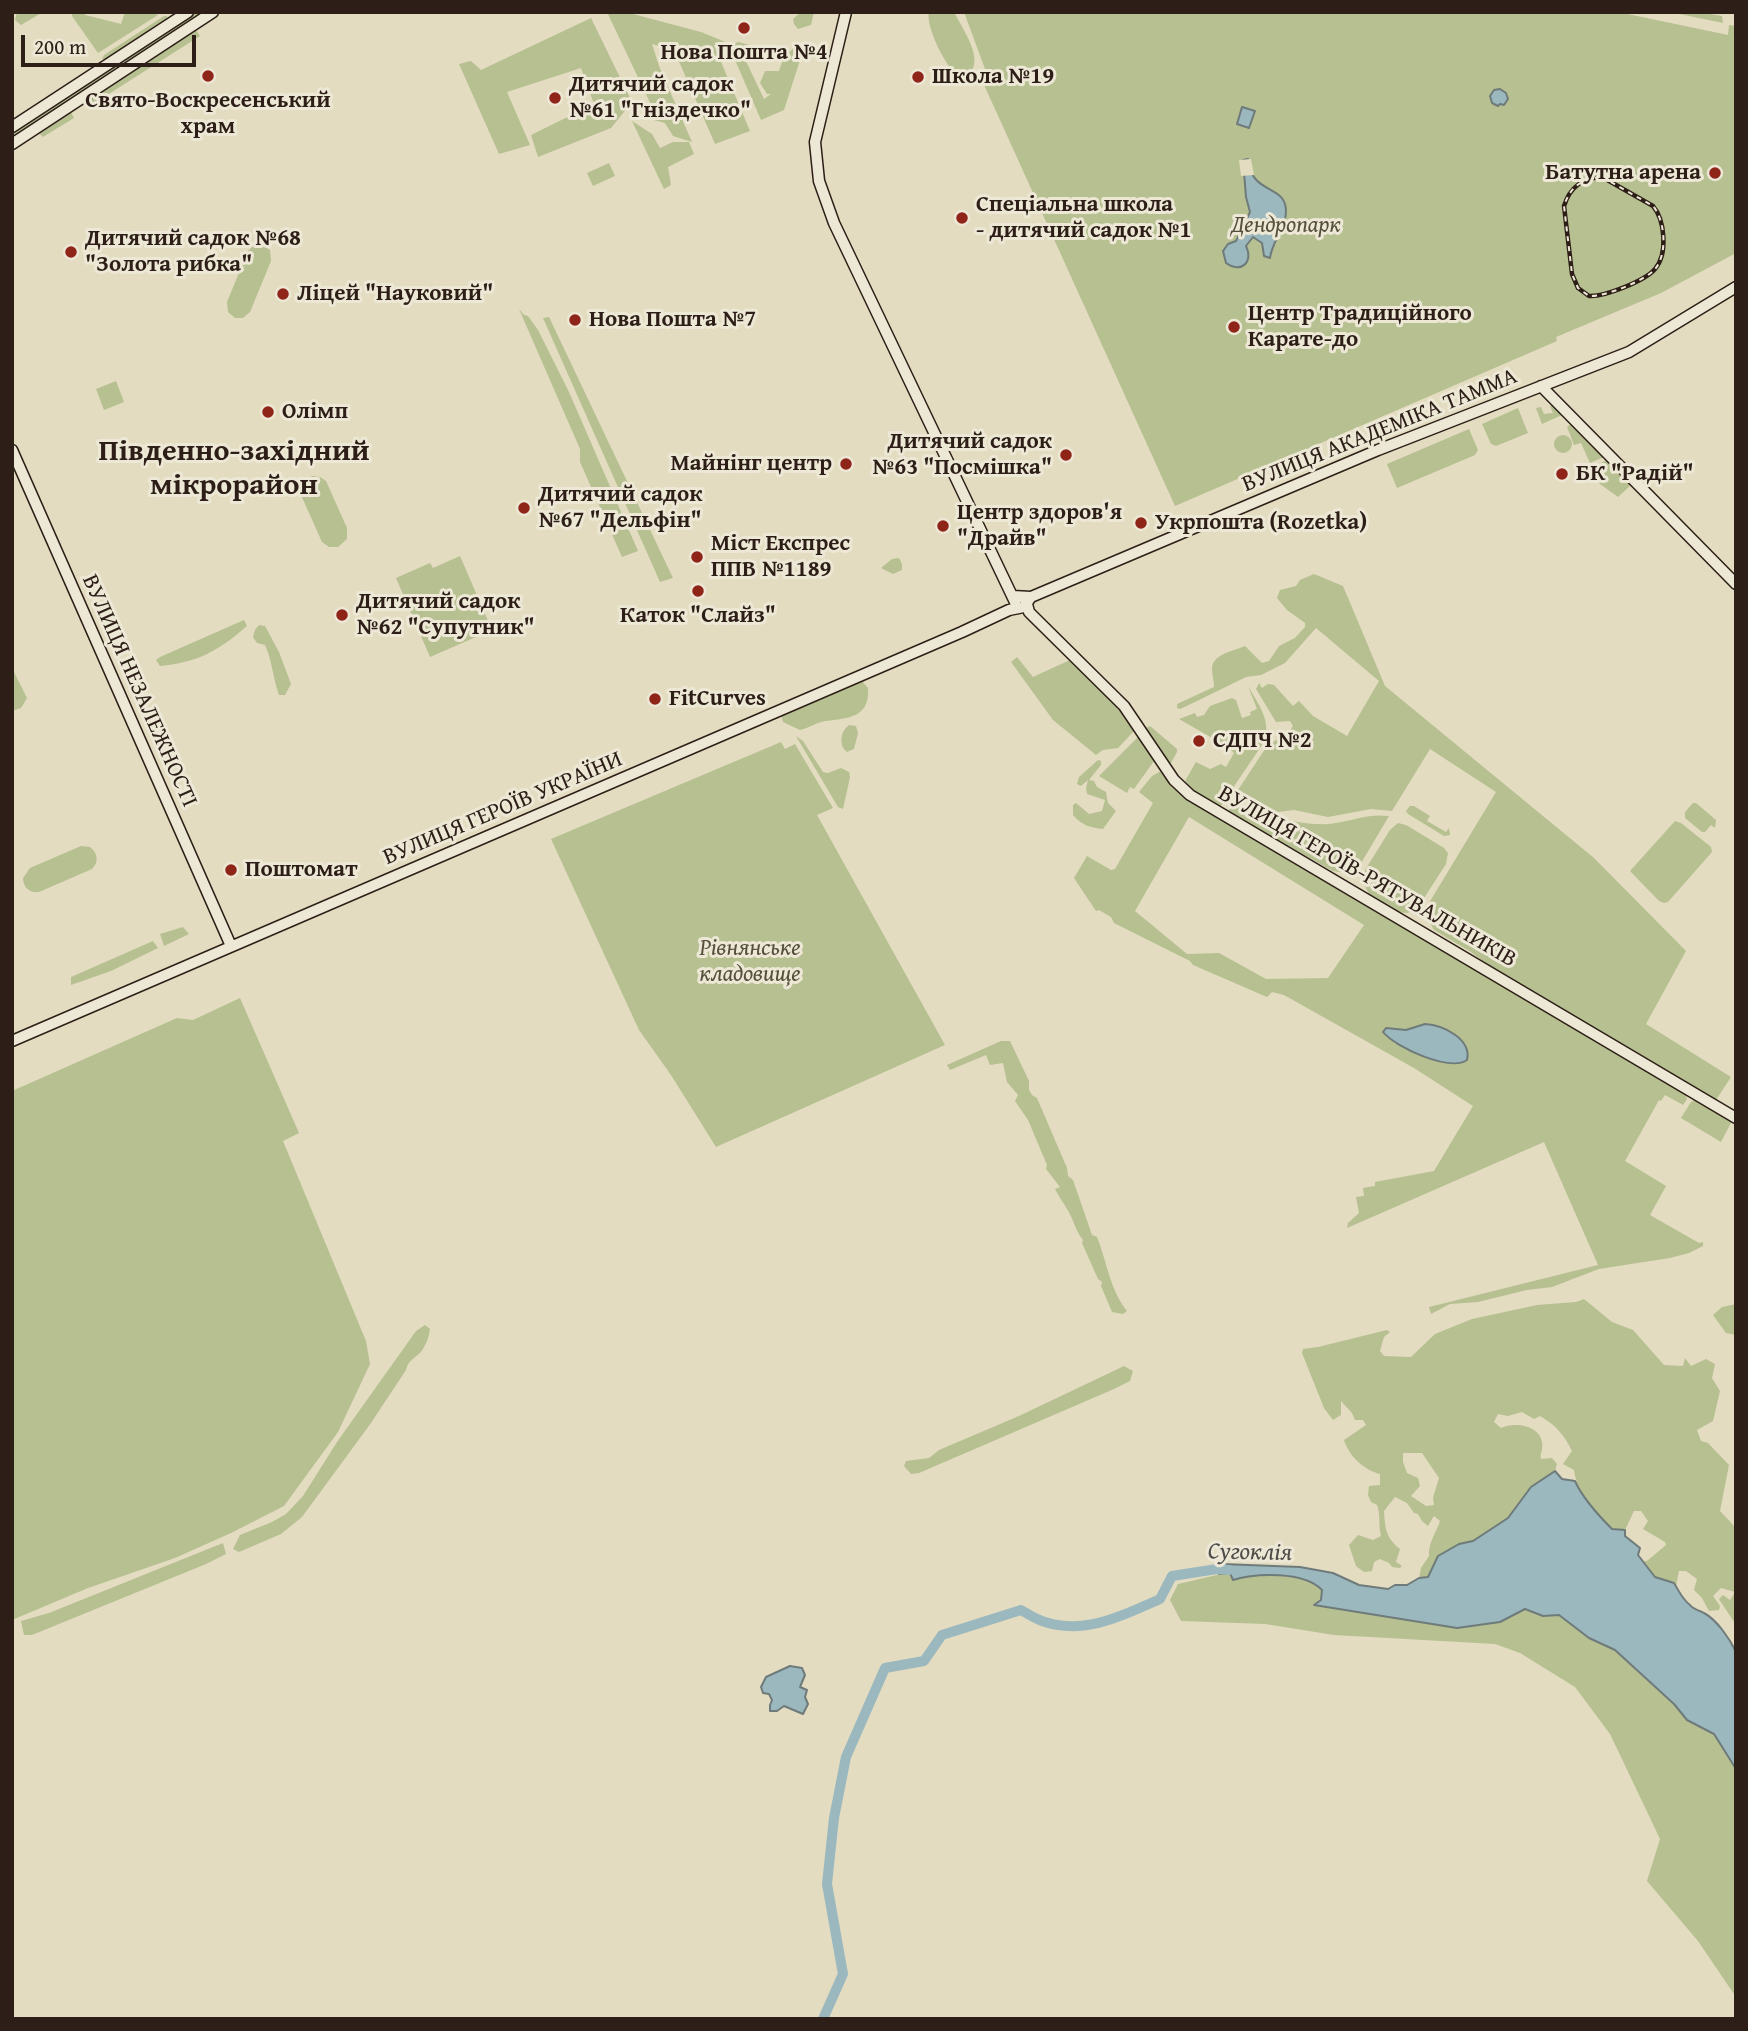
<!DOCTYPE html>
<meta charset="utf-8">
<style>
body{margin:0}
#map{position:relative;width:1748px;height:2031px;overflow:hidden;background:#e3dcc0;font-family:"Gentium Book Plus",serif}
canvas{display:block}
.frame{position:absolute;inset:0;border:14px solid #2d1f17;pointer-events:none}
.scale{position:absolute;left:21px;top:35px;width:175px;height:32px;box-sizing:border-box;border:4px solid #2d1f17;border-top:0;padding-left:9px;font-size:21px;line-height:24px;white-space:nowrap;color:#2d1f17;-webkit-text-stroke:5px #ede8d6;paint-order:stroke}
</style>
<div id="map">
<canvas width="1748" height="2031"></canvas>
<div class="frame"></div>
<div class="scale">200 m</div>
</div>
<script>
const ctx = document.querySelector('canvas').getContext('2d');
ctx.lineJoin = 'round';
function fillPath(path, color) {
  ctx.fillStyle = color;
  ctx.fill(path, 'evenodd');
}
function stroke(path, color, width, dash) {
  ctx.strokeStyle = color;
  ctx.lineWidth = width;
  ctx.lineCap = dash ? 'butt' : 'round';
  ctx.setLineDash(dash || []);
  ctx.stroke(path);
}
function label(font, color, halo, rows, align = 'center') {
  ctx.font = font + ' "Gentium Book Plus",serif';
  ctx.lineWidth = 6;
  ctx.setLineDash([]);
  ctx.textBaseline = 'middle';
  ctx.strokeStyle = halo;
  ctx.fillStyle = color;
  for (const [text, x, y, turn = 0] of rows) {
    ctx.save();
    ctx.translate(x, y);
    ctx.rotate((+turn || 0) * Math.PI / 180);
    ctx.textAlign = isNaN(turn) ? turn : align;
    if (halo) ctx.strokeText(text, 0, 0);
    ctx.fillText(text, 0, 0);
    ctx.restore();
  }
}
const green = new Path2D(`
 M17,12h26l-22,13 -6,-5z
 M72,12h13v3l36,9 4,-12h24l9,3 -60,38 -26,-37z
 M197,12h7l-192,125v-4z
 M607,12h26v2l68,18 32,13 5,-3 23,6v7h-18l21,44 7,-5h-4l-7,-11 5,-12h14l5,-15 10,-8 9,3 -19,59 -23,10 -32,-74 -15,-1 36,86 -35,13 -41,-94 -22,-6 7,22 33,76 -19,-6 -8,-13 -26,-7 14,-7z
 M801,12h13l-3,13 -13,4 -4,-5 -1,-5z
 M929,12h25c8,16 30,46 16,61l-12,2c-12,-6 -33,-50 -29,-63z
 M964,12h654l110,23 1,-10 7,1v227l-75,40 -105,44 1,4 -382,165 -195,-430 5,-7z
 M1670,12h29l23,4 1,7z
 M164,16h3v4l-61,39h-4l2,-4z
 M591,18l41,84 -21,26 -73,29 -7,-22 63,-31 -13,-36 -74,24 23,53 -31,9 -40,-90 12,-3 10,9z
 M196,30l4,6 -107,68 -5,-4z
 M71,112l3,6 -31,19 -4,-4z
 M632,121l20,13 8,14 13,-6h16l5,12 -26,13 3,18 -7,4z
 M609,163l6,13 -22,10 -6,-13z
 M260,244l10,6 1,11 -21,51 -7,6h-8l-7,-6 -1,-10 21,-51 5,-5z
 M519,309l5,6 4,1 10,14 31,62 69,159 -16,6 -42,-95v-13z
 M549,317l124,261 -13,4 -117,-264z
 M116,381l8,21 -20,8 -8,-21z
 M1553,405l9,10 -20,9 -6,-16 5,-1 3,7 9,-1 -3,-7z
 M1518,408l10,25 -32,13 -5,-2 -9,-20z
 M1571,424l33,33 -14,6 -9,-20 -7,2 -7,-18z
 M1469,429l9,21 -3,5 -78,33 -10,-24z
 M1554 444a9 9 0 1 1 18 0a9 9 0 1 1-18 0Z
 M1607,460l24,25 -13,12 -18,-13 -8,-17z
 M312,476l8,1 6,4 21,47v11l-9,8h-9l-7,-5 -21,-47 1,-12z
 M460,556l32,74 -62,27 -34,-79 34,-15 3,5z
 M899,558l3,6v6l-9,4 -12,-6 11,-9z
 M1314,574l29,12 42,100 209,172 92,93 -40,73 85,53 -15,23 -228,-135 -17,-13 -37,-22 -6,-10 1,-17 67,-111 -66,-43 -38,62 -21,-2 -43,8 -34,-7 -16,2 -41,-16 1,-6 29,-44 22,-14 4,-6 -3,-5 -14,1 -20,-33 3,-6 3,5 6,-4 6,1 19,21 6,-5 14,15 34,20 32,-55 -63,-53 -31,35 -24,12 -15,2 -51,25 -15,7 -3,-1v-4l37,-17c0,-7 -2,-12 -2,-18 0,-15 22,-18 33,-23l17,17 7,-2 10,-15 16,-8 10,-11v-4l-18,-13 -10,-12 3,-8 16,-4 4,-6z
 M244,620l3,6c-29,25 -48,36 -87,40l-4,-6 4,-3z
 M259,625l6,1 14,26 12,32 -6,11h-6c-6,-17 -7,-35 -14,-50l-8,-2 -4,-6 2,-7z
 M1017,657l16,20 37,-17 51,49 14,21 -17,18 -15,2 -7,5 -43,-35 -42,-58z
 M12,668l15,30 -6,10 -9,3z
 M861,680l7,8c2,30 -20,30 -42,33 -9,1 -17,7 -26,9l-17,-8 -2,-7z
 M1248,686c10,18 24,35 16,56l-44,65 -26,-16 -9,-10 11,-19 14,7 11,-5 5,3 8,-14 -6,-6 -49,-28 16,-6 2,4 7,-2 6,-9 22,-8 4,2 6,18 9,-3 -1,-3 7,-3z
 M849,725l7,1 2,7 -4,16 -7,3 -4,-4c-3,-8 -2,-17 6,-23z
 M1150,726l27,23v3l-6,11 -4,1 -21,-36z
 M1140,735l14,26 -20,28 -4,-2 -3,6 -28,-17z
 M796,736l7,5 20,31 5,1 13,-5 8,4 1,5 -7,32 -5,-2z
 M781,742l4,7 10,-5 38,64 -16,7 128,230 -229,102 -45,-72 -32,-45 -88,-191z
 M1098,760l3,1v4l-12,15 5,1 3,6 9,5 2,11 8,8 -13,18c-12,-1 -22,-4 -30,-14v-10l3,-2 13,11 13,-3 3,-11 -18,-6 -1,-6 2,-8 -7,6 -4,-2 2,-7z
 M1161,771l14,18 14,11 496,293 2,6 -4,6 -18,-10 -4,6 -2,-1 -34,61 41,25 -16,29 49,28 4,-1v4l-14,7 -19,5 -71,11 -47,18 -25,3 -49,12 -28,2 -19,10 -2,-7 169,-42 -54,-123 -197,86 1,-5 11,-10 -3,-16 8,-1 -1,-8 12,-2v-4l59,-11 39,-65 -59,-38 -130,-73 -12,-3 -5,5 -74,-32 -3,-4 -76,-38 -3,-6 -12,-7 -3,1 -22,-33 13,-22 24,14 4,-1 38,-66 -14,-11 13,-16zM1189,817l175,108 -36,53 -62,1 -47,-26 -32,1 -52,-43zM1386,1028l20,2 40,-1 21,16 -53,5 -20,-7z
 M1696,803l20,17 -1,8 -4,-3 -6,7h-3l-17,-14v-6l8,-9z
 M1240,806c27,9 60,20 88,18 21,-2 40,-11 61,-8l-32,54 -10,3 -14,-2 -106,-59 5,-5z
 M1410,806h4l16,10 -3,5 19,11 3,-4 1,7 -6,1 -36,-22 -2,-3z
 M1675,821l6,2 30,24 1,5 -44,50 -4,1 -5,-2 -29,-30z
 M1398,823l8,2 38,23 4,5 -2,11 -29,45 -10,4 -10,-1 -27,-16 -6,-12 1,-14 25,-40z
 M81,846l9,1c8,6 9,15 2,22l-53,23c-9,1 -16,-4 -16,-14l7,-10z
 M183,927l6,7 -25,12 -4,-12z
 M153,941l5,7 -47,23 -40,14v-8z
 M240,998l59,135 -16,8 83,200 4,23 -32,68 -54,74 -53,27 -56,25 -87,30 -76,32v-529l165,-73 16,2z
 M1001,1041h9l19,40v9l3,5 5,3 30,70 1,8 5,4 19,55 5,2c10,25 13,53 30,74l-4,3 -11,-2 -11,-26 1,-4 -4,-3 -16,-36 1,-3c-8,-10 -9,-20 -16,-31 -4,-7 -8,-12 -12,-20l5,-2 -14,-18 1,-4 -19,-45 -13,-19 3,-6 -11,-13 -4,-19 -13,2 -4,-10 -36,15 -3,-5z
 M1695,1100l37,21 -11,21 -40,-24 10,-16z
 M1584,1299l28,23 21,8 31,35 19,1 2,-8 6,8 15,-7 9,5 -3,14 8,13 -7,30 -16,9 4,11 7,2 21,22 -9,46 16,17v97l-17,-26 4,-4 7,5 5,-8 -14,-4 -8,8 7,10 -1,4 -10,1 -7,-13 -8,-8 3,-11 -11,-8h-7l-3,15 -2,-4 -19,-5 -11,-16h3l19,-16 -1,-3 -22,-13 5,-8 -7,-10h-7l-9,19 -13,-1c-17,-16 -35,-35 -38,-59l-11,-6 9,-13c-8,-16 -16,-26 -32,-35l-6,3 -12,-7 -14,4 -10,-2 -4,8 7,6c15,-7 45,-2 41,22 -1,3 -2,5 -1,9l11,-1 5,6 -2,7 -24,16 -22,31 -36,23 -14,3 -21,12 -10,21 -9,1 2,-10 8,-12c-1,-13 7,-23 11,-35l-6,-5 -6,10 -6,-5 -4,-7 -4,-1 -7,-10 -12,-6 -11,14c1,17 2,27 16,38l-4,13 6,4 -2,2 -8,-1 -3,-4 -9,-4 -6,3 -2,9 -8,1 -8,-6 -7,-21 9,-10 15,5 8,-4c-3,-11 0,-20 -4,-31l-6,-3 -3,-7 1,-9 11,-1v-11c-16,-4 -31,-18 -36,-34l22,-15 -3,-5h-8l-3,-7 -11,-12v14l-8,5 -9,-12 -22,-55 1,-4 15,-2 69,-17 3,2 -6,5 -4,14 4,5 27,1 24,-23 37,-15 65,-14 39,-3zM1403,1453h19l17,25 -6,20 1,7 -8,1 -15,-10 9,-10 -2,-8 -11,-5 -4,-11z
 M1736,1304v31l-10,-2 -13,-18 9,-8z
 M425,1325l5,4c-1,8 -4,16 -9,23 -7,7 -13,8 -15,18l-35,53 -69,94 -21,17 -42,18 -6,-3 7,-14 32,-13 14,-8 17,-18 34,-54 79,-111z
 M1124,1366l9,5 -3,10 -16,8 -195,84 -8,1 -7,-8 2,-5 23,-3 10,-8 80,-34z
 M223,1543l3,11 -20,10 -174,71h-8l-3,-14 28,-8z
 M1230,1572l3,8c23,-7 71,-9 89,10l-1,10 -6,5 142,23 43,-6 25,-13 18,7 16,-1 30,23 26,12 59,54 13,16 27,14 22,35v228l-38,-56 -51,-60 13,-42 -50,-105 -35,-47 -55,-34 -25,-9 -161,-9 -69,-11 -84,-3 -11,-21 8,-16z`);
const water = new Path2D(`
 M1500,89l6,4 2,6 -4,6 -4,-1 -2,2 -6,-3 -2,-7 4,-6z
 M1242,107l13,4 -6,17 -12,-4z
 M1248,159c3,36 37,25 38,51 1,16 -14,31 -16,48l-6,-2 -2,-13 -9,-6 -7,9c8,16 -5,28 -20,17l-3,-12 5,-7 8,-3 14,-29 -4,-15 -3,-37z
 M1425,1024c18,1 47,15 42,36 -18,12 -72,-13 -84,-28l3,-4 20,2z
 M1555,1471l7,8 13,2c8,18 23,34 37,48l13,1v6l15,12 -2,7 17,22 19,6c5,8 8,16 16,22 4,5 9,5 14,8 13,7 26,26 32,39v117l-22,-35 -27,-14 -13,-16 -59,-54 -26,-12 -30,-23 -16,1 -18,-7 -25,13 -43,6 -143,-23 7,-5 1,-10c-18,-19 -66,-17 -89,-10l-3,-7 -11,1 -2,-5 5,-5 78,3 33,6 26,12 29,4 7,-4h12l12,-7 9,-1 10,-21 21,-12 14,-3 35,-23 23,-31z
 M790,1666l12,2 3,7 -5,12 7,3 -2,7 3,7 -5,10 -19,-8 -7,5h-7v-6l2,-5 -3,-6 -6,-1 -2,-6 5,-10z`);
const pier = new Path2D(`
 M1251,159l3,16 -13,1 -2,-16z`);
const river = new Path2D(`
 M823,2019l20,-45 -16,-90 7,-66 12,-61 39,-89 39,-7 18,-26 79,-25c7,4 16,10 24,12 41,13 79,-7 115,-23l12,-23 45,-7 12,1`);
const secondary = new Path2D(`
 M846,12l-31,130 4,39 15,42 181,379
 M12,127l176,-115
 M12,144l201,-132
 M1541,386l195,198
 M12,450l219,496
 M1013,596l18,1 347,-147 251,-98 107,-65
 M1022,597l4,3 3,12 7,7 88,87 50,74 16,15 546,323
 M12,1041l950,-409 47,-22 15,-3 7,-10`);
const rail = new Path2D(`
 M1602,177l51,29c12,14 15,48 2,63 -10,12 -51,28 -66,27l-11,-8 -6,-14 -8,-68c6,-19 18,-28 38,-29z`);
const markers = [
 [744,28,7,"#8f2418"],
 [208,76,7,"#8f2418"],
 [918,77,7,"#8f2418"],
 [555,98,7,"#8f2418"],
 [1715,173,7,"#8f2418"],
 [962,218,7,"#8f2418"],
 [71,252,7,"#8f2418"],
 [283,294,7,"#8f2418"],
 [575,320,7,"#8f2418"],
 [1234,327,7,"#8f2418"],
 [268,412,7,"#8f2418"],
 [1066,455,7,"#8f2418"],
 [846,464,7,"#8f2418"],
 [1562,474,7,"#8f2418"],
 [524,508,7,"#8f2418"],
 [1141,523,7,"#8f2418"],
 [943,526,7,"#8f2418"],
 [697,557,7,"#8f2418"],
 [698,591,7,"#8f2418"],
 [342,615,7,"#8f2418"],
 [655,699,7,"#8f2418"],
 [1199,741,7,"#8f2418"],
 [231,870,7,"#8f2418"]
];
const poiNames = [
 ["Нова Пошта №4",744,53,"center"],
 ["Школа №19",932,77],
 ["Дитячий садок",569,85],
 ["№61 \"Гніздечко\"",569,111],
 ["Свято-Воскресенський",208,101,"center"],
 ["храм",208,127,"center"],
 ["Батутна арена",1701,173,"right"],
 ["Спеціальна школа",976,205],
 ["- дитячий садок №1",976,231],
 ["Дитячий садок №68",85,239],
 ["\"Золота рибка\"",85,265],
 ["Ліцей \"Науковий\"",297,294],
 ["Центр Традиційного",1248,314],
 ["Карате-до",1248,340],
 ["Нова Пошта №7",589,320],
 ["Олімп",282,412],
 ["Дитячий садок",1052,442,"right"],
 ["№63 \"Посмішка\"",1052,468,"right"],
 ["Майнінг центр",832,464,"right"],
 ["БК \"Радій\"",1576,474],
 ["Дитячий садок",538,495],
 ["№67 \"Дельфін\"",538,521],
 ["Центр здоров'я",957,513],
 ["\"Драйв\"",957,539],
 ["Укрпошта (Rozetka)",1155,523],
 ["Міст Експрес",711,544],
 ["ППВ №1189",711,570],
 ["Дитячий садок",356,602],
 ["№62 \"Супутник\"",356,628],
 ["Каток \"Слайз\"",698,616,"center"],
 ["FitCurves",669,699],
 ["СДПЧ №2",1213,741],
 ["Поштомат",245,870]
];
const parkNames = [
 ["Дендропарк",1286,226],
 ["Рівнянське",750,949],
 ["кладовище",750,975]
];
const streetNames = [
 ["ВУЛИЦЯ АКАДЕМІКА ТАММА",1380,431,-22],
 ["ВУЛИЦЯ НЕЗАЛЕЖНОСТІ",139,691,66],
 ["ВУЛИЦЯ ГЕРОЇВ УКРАЇНИ",503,809,-23],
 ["ВУЛИЦЯ ГЕРОЇВ-РЯТУВАЛЬНИКІВ",1367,877,30]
];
const waterNames = [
 ["Сугоклія",1250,1553,1]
];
const districtNames = [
 ["Південно-західний",234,452],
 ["мікрорайон",234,486]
];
fillPath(green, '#b6c091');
fillPath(water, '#9bb8be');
stroke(water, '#6f7b7b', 2);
fillPath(pier, '#e3dcc0');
stroke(river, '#9bb8be', 10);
stroke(secondary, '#2d1f17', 13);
stroke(secondary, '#ede8d6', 10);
stroke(rail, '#2d1f17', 4.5);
stroke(rail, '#ede8d6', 2, [5]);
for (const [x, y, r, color] of markers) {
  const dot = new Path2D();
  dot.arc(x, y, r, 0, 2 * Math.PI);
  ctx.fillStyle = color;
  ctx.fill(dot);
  stroke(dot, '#ede8d6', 2.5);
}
label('bold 23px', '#2d1f17', '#ede8d6', poiNames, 'left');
label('italic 23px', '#564f3c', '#ede8d6', parkNames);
label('23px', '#2d1f17', '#ede8d6', streetNames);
label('italic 24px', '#4e4d49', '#ede8d6', waterNames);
label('bold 30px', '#2d1f17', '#ede8d6', districtNames);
</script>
